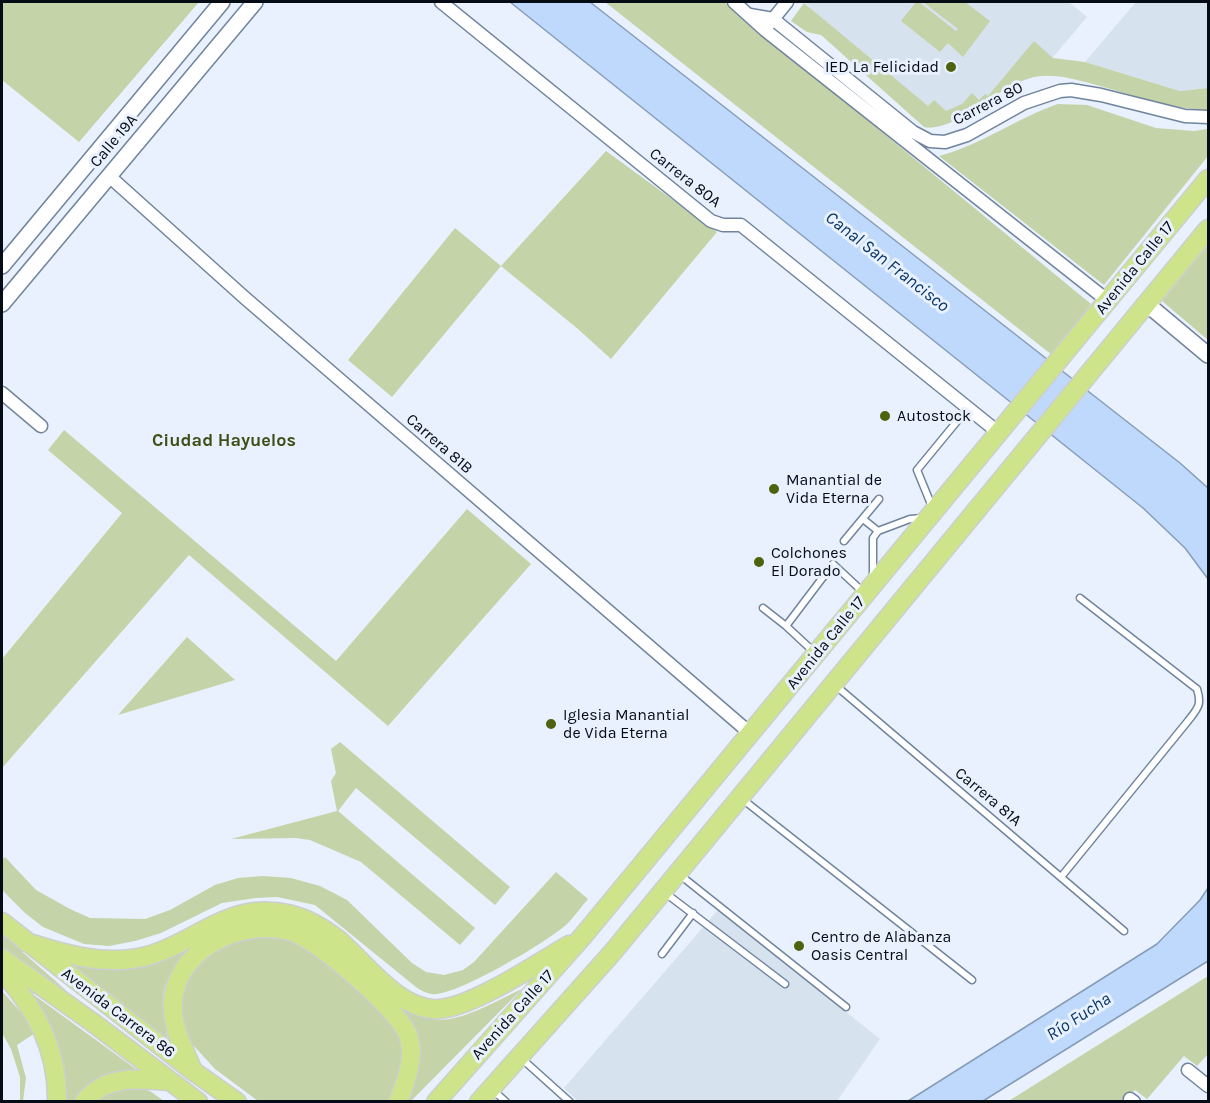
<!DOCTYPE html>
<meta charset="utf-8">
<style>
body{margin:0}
#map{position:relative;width:1210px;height:1103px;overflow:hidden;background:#e8f1fd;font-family:Karla,sans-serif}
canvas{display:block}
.frame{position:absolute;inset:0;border:3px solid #050c15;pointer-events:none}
</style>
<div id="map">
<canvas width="1210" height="1103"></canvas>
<div class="frame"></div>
</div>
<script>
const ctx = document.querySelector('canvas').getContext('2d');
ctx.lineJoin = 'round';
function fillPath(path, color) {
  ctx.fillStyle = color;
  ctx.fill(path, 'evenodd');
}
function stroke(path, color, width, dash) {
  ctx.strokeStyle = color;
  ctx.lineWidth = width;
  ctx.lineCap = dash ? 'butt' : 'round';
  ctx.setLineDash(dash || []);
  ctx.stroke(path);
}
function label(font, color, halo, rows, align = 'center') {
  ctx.font = font + ' Karla,sans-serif';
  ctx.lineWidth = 6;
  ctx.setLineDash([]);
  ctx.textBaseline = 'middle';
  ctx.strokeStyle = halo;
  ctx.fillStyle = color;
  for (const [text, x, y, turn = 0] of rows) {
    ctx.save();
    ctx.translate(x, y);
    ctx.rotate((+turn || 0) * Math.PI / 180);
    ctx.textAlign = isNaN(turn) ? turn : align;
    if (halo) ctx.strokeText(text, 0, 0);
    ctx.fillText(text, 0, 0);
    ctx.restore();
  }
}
const built = new Path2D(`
 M805,2h264l18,15 -50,59 -31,11 -49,32 -13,6 -13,3 -7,-1z
 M1136,2h72v86l-28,3 -95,-29z
 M718,910l162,129 -43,62 -258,1 -15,-14z`);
const green = new Path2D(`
 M2,2h197l-120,140 -77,-62z
 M605,2h119l367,302 -39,51z
 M916,2h3l37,29 2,-2 -35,-27h42l25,19 -27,36 -15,-14 -8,9 -39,-31z
 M804,3l124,103 6,-6 12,11 16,-7 10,-11 7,7 6,-6 3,2 46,-55 19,17 32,4 95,29 28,-3v22c-38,-1 -78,-16 -115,-26 -19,-5 -39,-11 -59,-7 -36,7 -77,56 -110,50l-103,-92 -14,-3 -16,-11z
 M1058,104l29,1 69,23 38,3 14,-2v27l-104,129 -165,-129c42,-11 78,-38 119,-52z
 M606,151l111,81 -106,127 -33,-30 -77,-63 -109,131 -44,-37 107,-132 46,38z
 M1208,245v95l-46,-39z
 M64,430l272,231 131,-152 64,55 -143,162 -199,-171 -187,213v-109l120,-146 -74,-63z
 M187,637l48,43 -117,35z
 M340,742l170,145 -15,18 -139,-117 -18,23 137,117 -15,17 -99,-83 -51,-22 -14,-2 -65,1 106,-28 -6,-30 5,-8 -5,-24z
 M5,857l31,33 34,19 20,9 55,1 25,-9 45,-25 23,-7 25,-2 28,2 29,8 27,14 65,63 14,9 18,3 19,-5 11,-8 82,-90 32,27c-7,8 -14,18 -21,25 -18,17 -114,74 -135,70 -8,-1 -15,-6 -21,-11l-96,-78 -38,-8 -21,1 -34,5 -61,30 -26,8 -26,5 -25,-2 -41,-17 -18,-14 -21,-21 -2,-4v-28z
 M2,934l66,58 -66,-45z
 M243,935l48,3 19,11 87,77 8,27 -6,27 -9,21h-132l-43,-32 -22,-24 -7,-10 -5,-25 1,-12 5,-15 8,-13 18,-19z
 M196,944c-35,36 -38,45 -28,95l-106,-78z
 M1208,976v78l-11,12 -13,-10 -37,43 -12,-9 -11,11 -117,1z
 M522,989l-111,112h-3c8,-15 14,-38 10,-56 -4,-14 -16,-29 -23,-42 13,7 25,13 39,16 25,5 65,-20 88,-30z
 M2,991l24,27 9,15 -18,12 9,33 -3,23h-3v-24l-9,-28 -9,-16z
 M34,995l106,77c-25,3 -53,4 -67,29h-7c0,-36 -16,-74 -32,-106z
 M132,1086l18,5 14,10 -69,1 20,-13z`);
const water = new Path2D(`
 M510,2h80l590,461 28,25v91l-23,-31 -42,-40z
 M1208,888v73l-225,140h-75l249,-157 43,-44z`);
const service = new Path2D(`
 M933,509l-16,-39 51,-62
 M863,519l15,12
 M844,541l35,-42
 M873,577v-39l5,-7 32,-12 13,-1
 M763,608l23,18 28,26
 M786,626l47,-62 30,28
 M835,685l289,246
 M741,798l231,182
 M680,875l166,132
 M1061,877l127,-156c10,-13 14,-16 9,-32l-117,-91
 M664,892l121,92
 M662,954l31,-41
 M521,1058l49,44
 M493,1090l13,12`);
const minor = new Path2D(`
 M441,2l270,219 12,4h18l258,208
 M734,2l31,28 343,271
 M750,15l23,4 140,113 17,9 15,1 22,-7 57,-32 36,-12 11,-1 30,5 84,21 23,1
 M769,24l18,-22
 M109,176l136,122 506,436
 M2,393l39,33
 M1188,1070l20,16
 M1130,1099l4,3`);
const tertiary = new Path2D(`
 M2,266l220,-264
 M2,304l253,-302
 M1147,304l61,51`);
const primary = new Path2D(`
 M2,922l191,149 44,31
 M26,942c38,12 80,25 121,14 51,-14 81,-55 141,-42 19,4 37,15 52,27 26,23 61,71 99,68 34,-2 99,-46 130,-64
 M2,958l90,64 106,80
 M2,971c34,38 56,78 55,131
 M193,1071c-8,-20 -20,-41 -20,-64 -1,-57 68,-89 117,-76 26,7 109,79 118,104 8,22 -2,46 -10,67
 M84,1102c22,-28 55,-23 86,-21
 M436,1102l147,-166 625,-757
 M479,1102l133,-149 596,-724`);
const markers = [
 [951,67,6,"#4f630e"],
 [885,416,6,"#4f630e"],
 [774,489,6,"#4f630e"],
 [759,562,6,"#4f630e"],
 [551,724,6,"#4f630e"],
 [799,946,6,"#4f630e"]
];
const poiNames = [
 ["IED La Felicidad",939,67,"right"],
 ["Autostock",897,416],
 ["Manantial de",786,480],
 ["Vida Eterna",786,498],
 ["Colchones",771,553],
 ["El Dorado",771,571],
 ["Iglesia Manantial",563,715],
 ["de Vida Eterna",563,733],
 ["Centro de Alabanza",811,937],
 ["Oasis Central",811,955]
];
const streetNames = [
 ["Carrera 80",988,104,-27],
 ["Calle 19A",114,141,-50],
 ["Carrera 80A",685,178,38],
 ["Avenida Calle 17",1135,268,-51],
 ["Carrera 81B",439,444,41],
 ["Avenida Calle 17",826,643,-51],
 ["Carrera 81A",988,797,40],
 ["Avenida Carrera 86",118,1013,37],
 ["Avenida Calle 17",513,1015,-48]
];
const waterNames = [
 ["Canal San Francisco",887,262,38],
 ["Río Fucha",1079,1017,-33]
];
const neighbourhoodNames = [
 ["Ciudad Hayuelos",224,441]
];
fillPath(built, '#d7e2ef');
fillPath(green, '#c4d3a8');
fillPath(water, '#bed9fc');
stroke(water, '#869cb7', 1.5);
stroke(service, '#70849d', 9);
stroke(minor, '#70849d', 15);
stroke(tertiary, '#70849d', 18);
stroke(primary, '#cdced0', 21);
stroke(service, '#fff', 6);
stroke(minor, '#fff', 12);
stroke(tertiary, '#fff', 15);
stroke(primary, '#cde48a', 18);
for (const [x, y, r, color] of markers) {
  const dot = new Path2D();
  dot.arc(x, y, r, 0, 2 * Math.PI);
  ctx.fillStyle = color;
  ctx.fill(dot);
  stroke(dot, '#e8f1fd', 2);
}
label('16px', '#050c15', '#e8f1fd', poiNames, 'left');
label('16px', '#050c15', '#e8f1fd', streetNames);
label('italic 18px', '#0a3769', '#e8f1fd', waterNames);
label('bold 18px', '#3f4e17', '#e8f1fd', neighbourhoodNames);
</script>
